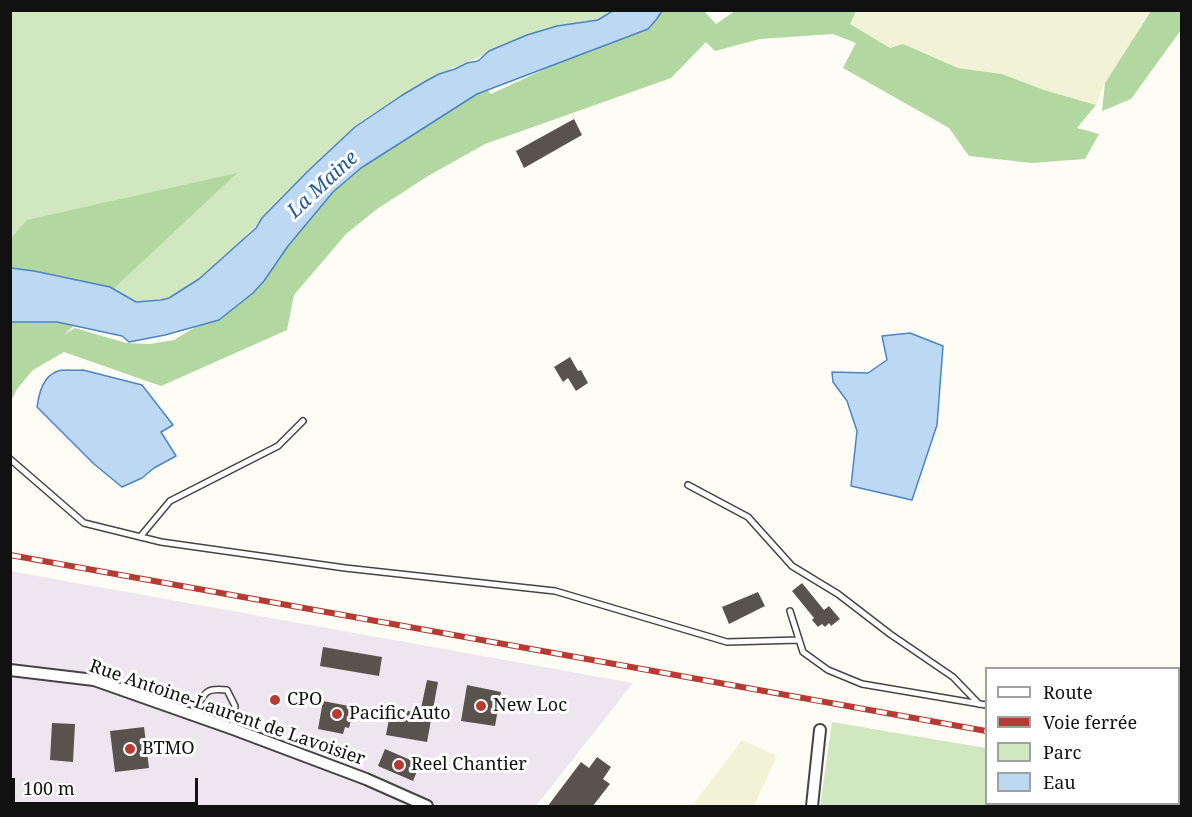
<!DOCTYPE html>
<meta charset="utf-8">
<style>
body{margin:0}
#map{position:relative;width:1192px;height:817px;overflow:hidden;background:#fefdf5;font-family:"Noto Serif",serif}
canvas{display:block}
.frame{position:absolute;inset:0;border:12px solid #111;pointer-events:none}
.legend{position:absolute;left:985px;top:667px;width:195px;height:138px;box-sizing:border-box;background:#fff;border:2px solid #a0a0a0;margin:0;padding:8px 10px;list-style:none;font-size:18px;color:#111}
.legend li{display:flex;align-items:center;gap:12px;height:30px}
.legend b{width:30px;border:2px solid #a0a0a0}
.scale{position:absolute;left:12px;top:778px;width:186px;height:27px;box-sizing:border-box;border:3px solid #111;border-top:0;padding-left:8px;font-size:18px;line-height:21px;white-space:nowrap;color:#111;-webkit-text-stroke:4px #fff;paint-order:stroke}
</style>
<div id="map">
<canvas width="1192" height="817"></canvas>
<div class="frame"></div>
<ul class="legend">
<li><b style="height:8px;background:#fff"></b>Route</li>
<li><b style="height:8px;background:#b73b32"></b>Voie ferrée</li>
<li><b style="height:16px;background:#d0e7c0"></b>Parc</li>
<li><b style="height:16px;background:#bdd8f2"></b>Eau</li>
</ul>
<div class="scale">100 m</div>
</div>
<script>
const ctx = document.querySelector('canvas').getContext('2d');
ctx.lineJoin = 'round';
function fillPath(path, color) {
  ctx.fillStyle = color;
  ctx.fill(path, 'evenodd');
}
function stroke(path, color, width, dash) {
  ctx.strokeStyle = color;
  ctx.lineWidth = width;
  ctx.lineCap = dash ? 'butt' : 'round';
  ctx.setLineDash(dash || []);
  ctx.stroke(path);
}
function label(font, color, halo, rows, align = 'center') {
  ctx.font = font + ' "Noto Serif",serif';
  ctx.lineWidth = 6;
  ctx.setLineDash([]);
  ctx.textBaseline = 'middle';
  ctx.strokeStyle = halo;
  ctx.fillStyle = color;
  for (const [text, x, y, turn = 0] of rows) {
    ctx.save();
    ctx.translate(x, y);
    ctx.rotate((+turn || 0) * Math.PI / 180);
    ctx.textAlign = isNaN(turn) ? turn : align;
    if (halo) ctx.strokeText(text, 0, 0);
    ctx.fillText(text, 0, 0);
    ctx.restore();
  }
}
const industrial = new Path2D(`
 M10,571l623,112 -97,123h-525z`);
const farmland = new Path2D(`
 M856,10l295,1 -46,72 -9,22 -52,-15 -42,-16 -44,-6 -55,-23 -12,3 -42,-24z
 M742,740l35,16 -23,50h-62z`);
const green = new Path2D(`
 M11,11h599l-12,9 -51,8 -43,16 -18,10 -51,22 -67,41 -13,10 -48,45 -72,75 -36,32 -30,19 -31,5 -127,-36z
 M832,722l154,26v56h192l1,-21h2v23h-361z`);
const forest = new Path2D(`
 M654,11h52l-1,1 11,12 19,-13h121l-6,13 40,24 13,-4 55,24 44,6 42,16 52,15 -19,23 22,6 -14,25 -53,4 -63,-7 -20,-28 -106,-60 13,-25 -23,-9 -73,5 -45,12 -9,-9 -35,36 -186,66 -57,32 -51,33 -31,25 -52,61 -7,35 -126,56 -97,-34 -31,18 -16,19 -6,12v-163l16,-18 210,-47 -173,162 11,-7 51,15 24,1 24,-4 46,-28 127,-141 134,-88 10,11 58,-27 9,-16z
 M1151,11h30v19l-50,69 -29,12 3,-28z`);
const water = new Path2D(`
 M614,10l48,1 -6,9 -8,9 -171,65 -116,74 -28,24 -45,54 -24,35 -11,12 -34,27 -54,15 -36,7 -7,-6 -65,-14h-46v-54l23,3 76,16 26,15 25,-2 8,-2 30,-19 57,-51 6,-10 45,-46 48,-45 46,-31 25,-15 13,-7 16,-5 12,-6 11,-2 11,-10 38,-16 30,-9 41,-6z
 M910,333l33,13 -6,79 -25,75 -61,-14 6,-55 -10,-30 -14,-19 -1,-10 36,1 19,-13 -5,-24z
 M83,370l59,15 31,40 -12,7 15,24 -22,12 -12,10 -20,9 -28,-23 -57,-57c2,-14 6,-31 21,-36 7,-2 18,0 25,-1z`);
const building = new Path2D(`
 M574,119l8,16 -58,33 -8,-17z
 M570,357l8,14 3,-1 7,13 -12,8 -8,-13 -5,4 -9,-15z
 M802,583l22,27 5,-4 11,13 -9,7 -2,-3 -4,4 -3,-3 -4,3 -6,-7 2,-2 -22,-27z
 M758,592l7,14 -36,18 -7,-17z
 M323,647l59,10 -3,19 -59,-10z
 M427,680l11,2 -11,60 -41,-7 5,-27 29,5z
 M467,685l34,7 -6,34 -34,-5z
 M323,701l31,6 -5,21 -4,-1 -2,7 -25,-5z
 M52,723l23,1 -2,38 -23,-2z
 M144,727l5,41 -34,4 -5,-41z
 M385,749l35,15 -7,17 -35,-15z
 M597,757l14,10 -8,12 7,5 -18,23h-45l34,-45 8,6z`);
const lane = new Path2D(`
 M10,459l74,64 77,19 184,26 210,23 172,51 72,-2
 M688,485l60,32 44,49 46,28 52,40 63,43 26,27
 M140,537l30,-36 108,-55 25,-25
 M790,611l13,41 25,18 34,14 124,21
 M203,718l-6,-11c8,-17 12,-19 30,-17l8,16 -2,23
 M1178,740h4`);
const street = new Path2D(`
 M10,670l84,10 139,49 133,50 61,27
 M812,806l8,-76`);
const rail = new Path2D(`
 M10,555l976,176
 M1178,766l4,1`);
const markers = [
 [275,700,6,"#b73b32"],
 [481,706,6,"#b73b32"],
 [337,714,6,"#b73b32"],
 [130,749,6,"#b73b32"],
 [399,765,6,"#b73b32"]
];
const poiNames = [
 ["CPO",287,700],
 ["New Loc",493,706],
 ["Pacific Auto",349,714],
 ["BTMO",142,749],
 ["Reel Chantier",411,765]
];
const streetNames = [
 ["Rue Antoine-Laurent de Lavoisier",227,713,19]
];
const waterNames = [
 ["La Maine",323,185,-43]
];
fillPath(industrial, '#eee6ee');
fillPath(farmland, '#f2f3d6');
fillPath(green, '#d0e7c0');
fillPath(forest, '#b3d7a1');
fillPath(water, '#bdd8f2');
stroke(water, '#4a85c4', 1.5);
fillPath(building, '#59534e');
stroke(lane, '#444', 8);
stroke(street, '#444', 14);
stroke(lane, '#fff', 5);
stroke(street, '#fff', 10);
stroke(rail, '#b73b32', 6);
stroke(rail, '#fff', 4, [11]);
for (const [x, y, r, color] of markers) {
  const dot = new Path2D();
  dot.arc(x, y, r, 0, 2 * Math.PI);
  ctx.fillStyle = color;
  ctx.fill(dot);
  stroke(dot, '#fff', 2);
}
label('18px', '#111', '#fff', poiNames, 'left');
label('18px', '#111', '#fff', streetNames);
label('italic 20px', '#22589a', '#fff', waterNames);
</script>
